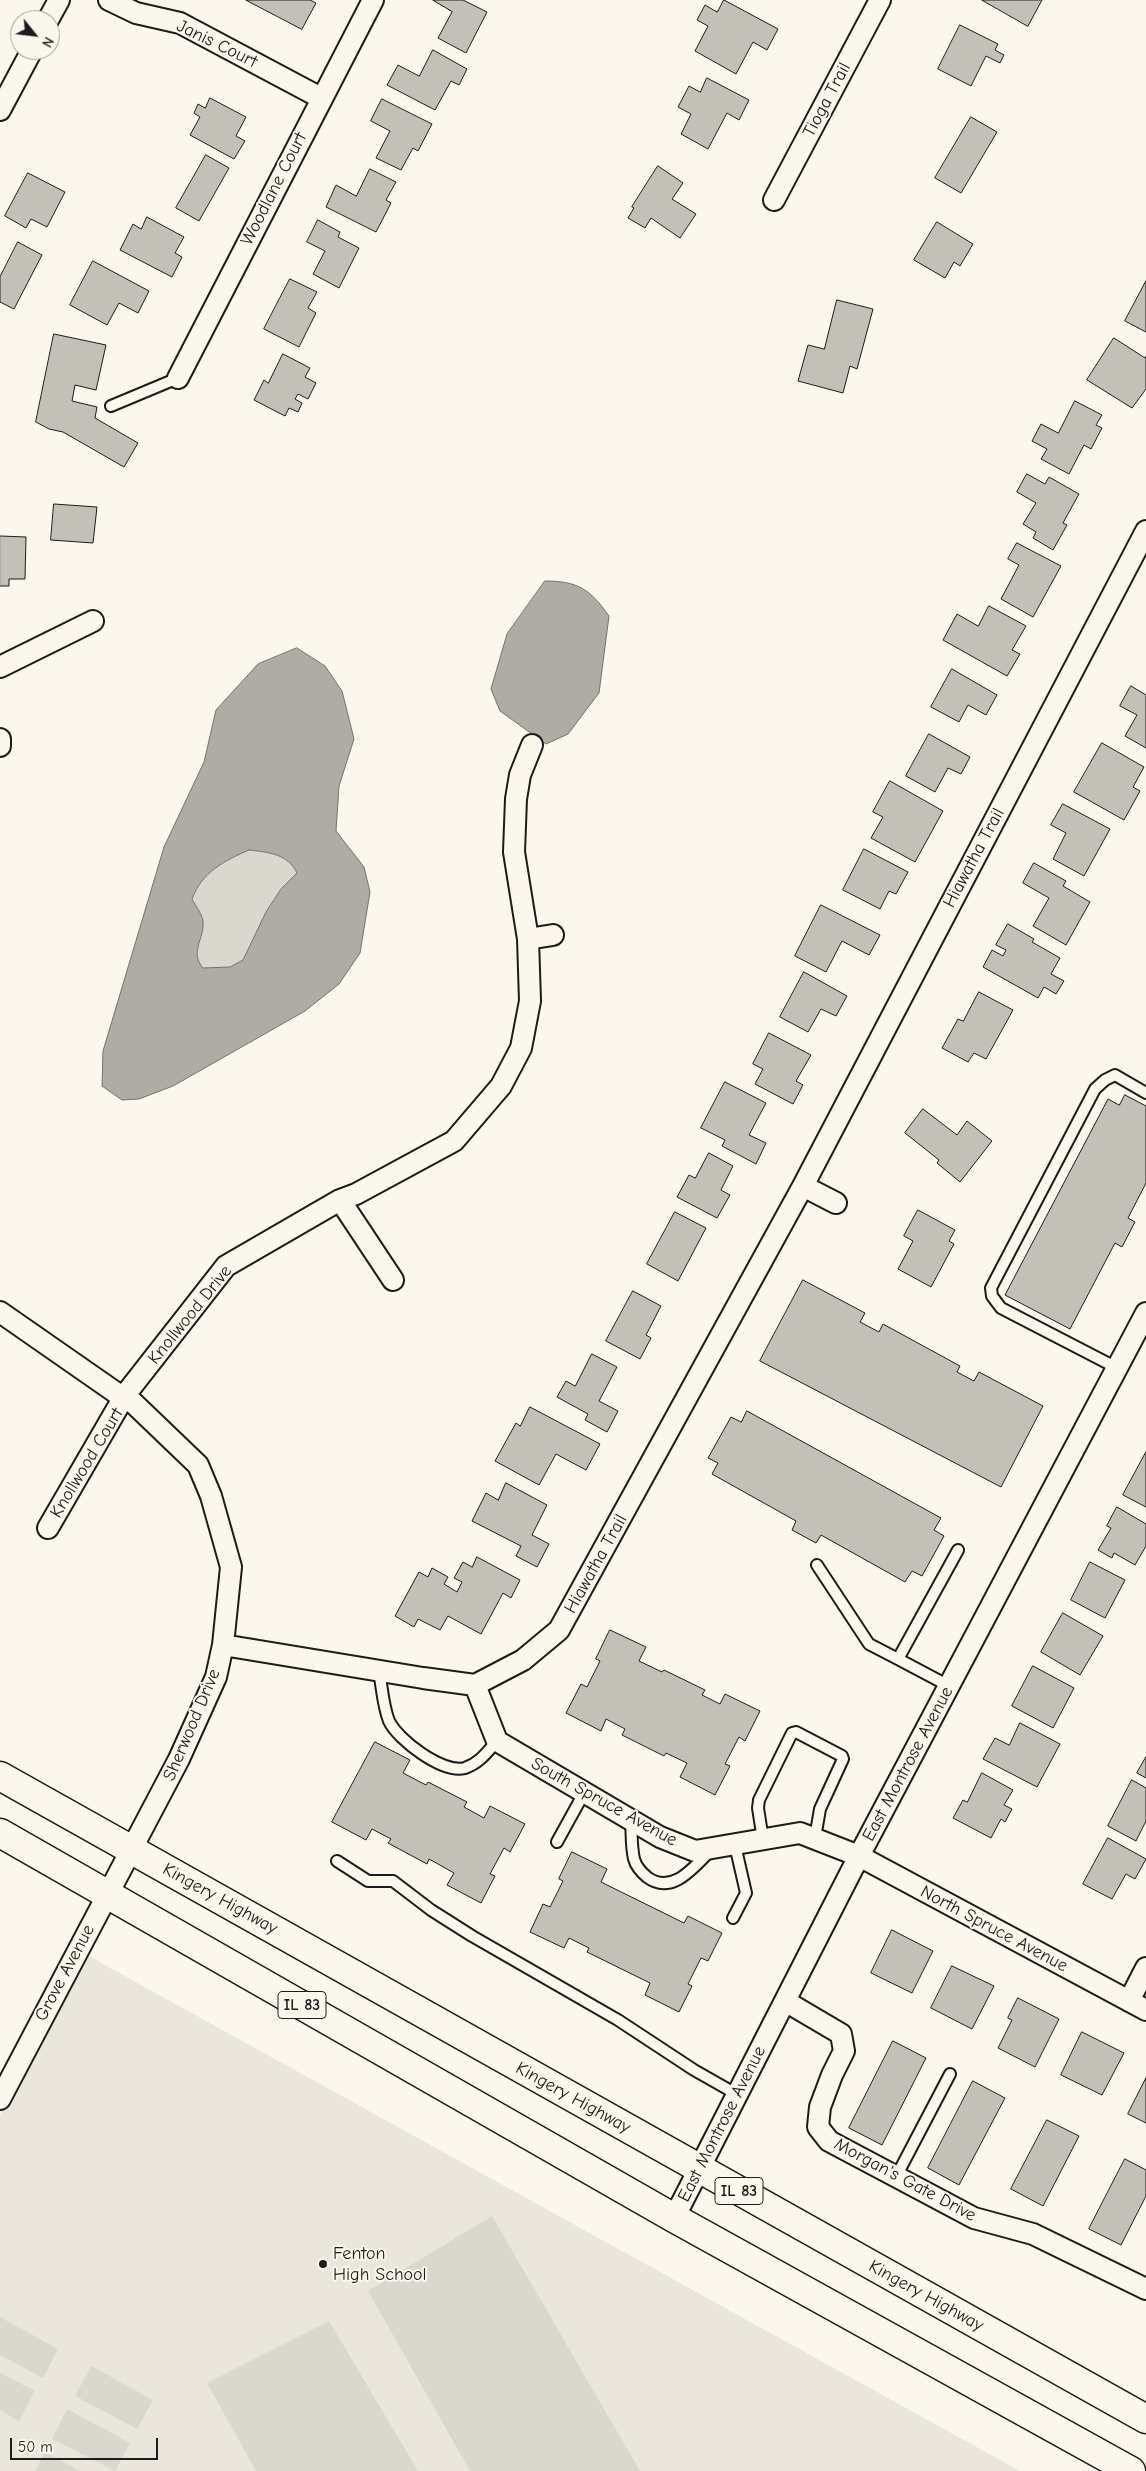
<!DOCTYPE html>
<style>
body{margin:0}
#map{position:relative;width:1146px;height:2471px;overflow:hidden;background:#fbf7ec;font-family:"Comic Neue",sans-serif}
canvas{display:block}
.north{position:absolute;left:10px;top:10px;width:50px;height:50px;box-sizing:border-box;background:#fbf7ec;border:1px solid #a29f99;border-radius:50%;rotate:119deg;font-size:14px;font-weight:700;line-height:20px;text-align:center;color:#1c1c1c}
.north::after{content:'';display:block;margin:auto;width:18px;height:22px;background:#1c1c1c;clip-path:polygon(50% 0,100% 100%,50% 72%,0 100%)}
.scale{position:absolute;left:10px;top:2438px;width:148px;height:22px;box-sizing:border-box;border:2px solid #1c1c1c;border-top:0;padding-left:6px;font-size:15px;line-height:18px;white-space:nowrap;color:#1c1c1c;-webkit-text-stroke:4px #fbf7ec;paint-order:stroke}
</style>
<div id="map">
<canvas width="1146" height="2471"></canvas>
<div class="north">N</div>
<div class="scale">50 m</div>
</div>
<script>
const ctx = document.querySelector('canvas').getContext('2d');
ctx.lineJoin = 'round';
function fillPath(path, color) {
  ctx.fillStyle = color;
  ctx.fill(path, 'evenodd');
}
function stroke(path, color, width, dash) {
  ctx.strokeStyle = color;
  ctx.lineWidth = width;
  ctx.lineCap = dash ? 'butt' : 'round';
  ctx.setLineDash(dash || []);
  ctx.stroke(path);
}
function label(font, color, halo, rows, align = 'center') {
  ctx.font = font + ' "Comic Neue",sans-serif';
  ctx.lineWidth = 4;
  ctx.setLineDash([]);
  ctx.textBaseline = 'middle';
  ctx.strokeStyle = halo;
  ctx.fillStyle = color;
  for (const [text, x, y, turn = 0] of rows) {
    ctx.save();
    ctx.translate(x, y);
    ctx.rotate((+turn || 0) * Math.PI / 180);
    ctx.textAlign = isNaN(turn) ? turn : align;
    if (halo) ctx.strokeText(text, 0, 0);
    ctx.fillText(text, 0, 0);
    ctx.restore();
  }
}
const built = new Path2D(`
 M85,1954l935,517h-1020v-356z`);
const green = new Path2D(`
 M249,850c19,2 39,4 48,23l-16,16 -15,23 -23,48 -13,7 -27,1c-14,-16 2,-30 0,-47 -1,-7 -8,-16 -11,-22 11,-28 31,-37 57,-49z
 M492,2216l148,255h-170l-102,-180z
 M0,2317l58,32 -15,29 -43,-23z
 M329,2321l89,150h-162l-49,-88z
 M91,2366l62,34 -16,29 -62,-33z
 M0,2373l35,18 -16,30 -19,-11z
 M67,2409l63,34 -15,28 -63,-32z
 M45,2452l35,19h-45z`);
const water = new Path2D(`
 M545,581c33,0 45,8 64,35l-10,77 -31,41 -22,10 -46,-33 -9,-22 16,-55z
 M297,648l28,18 17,25 12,48 -15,47 -3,45 28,36 6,25 -10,61 -21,31 -34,27 -132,75 -34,13 -17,1 -20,-14 1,-35 61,-204 40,-85 12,-52 42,-46zM249,850c19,2 39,4 48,23l-16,16 -15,23 -23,48 -13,7 -27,1c-14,-16 2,-30 0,-47 -1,-7 -8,-16 -11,-22 10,-27 32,-38 57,-49z`);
const building = new Path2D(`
 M246,0h64l6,3 -14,26z
 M433,0h30l24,12 -21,41 -28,-15 14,-26z
 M724,0l54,29 -11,21 -14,-8 -17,32 -41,-23 13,-25 -11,-6 8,-15 12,7z
 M982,0h60l-14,26z
 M960,25l38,19 -3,6 9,5 -4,8 -14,-7 -15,30 -33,-17z
 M433,50l34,19 -8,16 -8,-4 -16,29 -48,-25 11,-20 21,11z
 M707,78l42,22 -10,20 -12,-7 -19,36 -27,-15 10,-20 -13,-7 11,-21 11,6z
 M210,98l36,19 -10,19 9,5 -11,18 -44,-24 10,-18 -6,-4 4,-9 7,4z
 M382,99l50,25 -14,27 -5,-3 -12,22 -25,-12 14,-27 -19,-10z
 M971,117l26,15 -36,61 -26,-15z
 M206,155l23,13 -30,53 -23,-13z
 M658,166l25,17 -11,16 24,15 -16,24 -29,-20 -6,10 -17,-10 6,-10 -2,-1z
 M370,169l26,13 -10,18 5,3 -15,29 -50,-25 10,-22 20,11z
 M28,173l37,19 -18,35 -16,-8 -5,9 -21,-12z
 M147,217l37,20 -9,16 7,4 -10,20 -52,-27 13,-26 8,5z
 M318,220l22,12 -2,5 21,11 -20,40 -26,-14 12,-23 -18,-9z
 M937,222l36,22 -13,22 -6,-4 -9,16 -31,-18z
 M18,242l24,13 -28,54 -14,-7v-25z
 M93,261l56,30 -11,22 -19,-10 -12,22 -37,-20z
 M290,279l27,13 -9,16 8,5 -17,34 -35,-18z
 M1146,281v51l-21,-11z
 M837,300l36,9 -16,60 -7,-3 -7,27 -45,-12 10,-36 16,4z
 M54,334l52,11 -10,45 -21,-5 -3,16 25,6 -2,11 43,25 -14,24 -61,-35 -14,-3 -13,-7z
 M1114,338l31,20 1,-2v33l-14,19 -45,-28z
 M283,354l27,14 -5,9 11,6 -8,16 -10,-5 -3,5 7,4 -4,9 -9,-4 -4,8 -31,-16 10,-20 4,3z
 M1075,401l27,14 -6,10 6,3 -11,21 -7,-4 -15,29 -28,-15 6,-10 -15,-8 9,-17 17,9z
 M1027,474l18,10 4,-7 30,17 -16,29 4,2 -14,25 -20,-12 3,-6 -13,-8 13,-21 -19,-11z
 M54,504l43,3 -4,36 -42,-3z
 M0,536l26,1 -1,42h-16v7h-9z
 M1017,543l44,23 -28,51 -32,-18 18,-34 -11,-6z
 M989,606l37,20 -14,24 8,4 -13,22 -64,-36 14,-26 21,12z
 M952,669l45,26 -11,20 -18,-10 -9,17 -28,-15z
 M1131,686l15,9v53l-21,-12 12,-21 -17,-9z
 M929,734l41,23 -9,17 -13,-6 -13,24 -29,-16z
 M1102,743l42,24 -11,20 7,4 -16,29 -50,-28z
 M890,781l53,30 -28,51 -44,-24 12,-21 -10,-5z
 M1063,804l47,25 -26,47 -31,-17 13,-26 -15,-8z
 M864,849l44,23 -12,22 -7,-3 -9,18 -37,-19z
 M1034,863l32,18 -3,5 27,16 -24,43 -33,-19 16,-28 -26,-15z
 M821,905l59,30 -11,20 -27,-14 -16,31 -31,-16z
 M1008,924l26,15 -2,3 28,16 -9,16 13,7 -8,13 -12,-7 -6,11 -55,-31 9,-17 11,6 3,-6 -10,-5z
 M804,972l43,24 -11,20 -15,-7 -13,23 -28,-15z
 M979,992l34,18 -27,49 -12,-6 -6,9 -26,-14 16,-29 5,2z
 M769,1033l42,22 -15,26 7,4 -10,19 -38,-20 8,-15 -10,-5z
 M725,1082l41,21 -17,32 17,8 -10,21 -34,-18 3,-6 -24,-12z
 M1125,1095l21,11v77l-18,35 7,4 -13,25 -7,-4 -45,86 -65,-34 103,-196 11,6z
 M923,1109l34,26 10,-14 25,20 -32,41 -23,-19 2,-3 -34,-27z
 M709,1153l24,13 -12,24 9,5 -13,23 -40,-21 12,-22 6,3z
 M918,1210l37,20 -6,11 5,3 -23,43 -33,-18 15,-28 -9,-5z
 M675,1212l31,16 -28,53 -31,-17z
 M803,1280l62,33 -5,9 19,10 4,-8 77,42 -3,6 17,9 5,-9 64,34 -42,81 -241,-126z
 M633,1291l28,15 -15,29 5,3 -11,21 -34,-18z
 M592,1354l25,13 -18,34 19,10 -11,21 -22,-12 3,-6 -31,-17 9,-16 9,5z
 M530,1407l70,37 -14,26 -30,-16 -17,31 -44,-24 21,-38 4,3z
 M747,1411l194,107 -7,12 10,6 -22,40 -10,-5 -7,11 -84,-47 -5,8 -24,-13 4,-9 -84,-47 6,-11 -10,-5 23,-41 10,5z
 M1146,1452v55l-23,-12z
 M506,1483l41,22 -15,30 17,9 -12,23 -21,-11 5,-10 -49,-25 14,-28 12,7z
 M1117,1507l29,17v22l-11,19 -21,-12 -2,5 -14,-8 13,-22 -4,-2z
 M477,1557l43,23 -9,18 -8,-5 -22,41 -33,-18 -8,14 -22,-11 -4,8 -19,-11 24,-44 9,5 4,-9 16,9 -4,7 13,8 5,-10 -8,-4 9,-16 9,5z
 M1090,1562l35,18 -20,38 -34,-18z
 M1063,1613l40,23 -23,39 -39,-23z
 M610,1630l36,17 -7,14 23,11 2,-2 41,20 -3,5 18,9 5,-10 35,17 -15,30 -6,-4 -14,27 5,2 -15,29 -35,-18 7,-14 -21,-10 -2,3 -42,-21 3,-6 -19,-10 -5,12 -35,-18 15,-29 6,3 13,-26 -4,-2z
 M1033,1666l41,22 -21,40 -41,-22z
 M1020,1723l40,21 -23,43 -54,-28 12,-21 14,7z
 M375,1742l35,18 -7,13 23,12 2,-3 39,20 -3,5 20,11 6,-12 35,18 -15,28 -6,-4 -14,26 5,2 -14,27 -34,-18 7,-12 -25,-14 -2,5 -39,-21 3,-4 -19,-10 -6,11 -34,-18z
 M1146,1757v21l-9,-5z
 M982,1773l31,17 -9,15 8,4 -7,13 -4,-3 -10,19 -38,-20 10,-18 4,2z
 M1132,1780l14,8v33l-10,20 -28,-15z
 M1108,1838l38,21 -11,20 -9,-5 -14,25 -29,-15z
 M572,1852l35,17 -6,13 83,41 4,-7 34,17 -14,28 -7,-3 -13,26 4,2 -13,26 -34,-17 5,-12 -63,-31 2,-4 -20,-10 -5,10 -34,-16 13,-28 7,3 13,-26 -4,-2z
 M892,1930l41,21 -21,42 -41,-20z
 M952,1966l42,20 -22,43 -41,-21z
 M1018,1998l41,21 -24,48 -37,-19 14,-28 -4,-2z
 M1082,2032l42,21 -22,42 -41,-20z
 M893,2041l33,17 -44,87 -33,-17z
 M1146,2078v45l-18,-9z
 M973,2081l32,17 -46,87 -31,-17z
 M1047,2120l32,16 -36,70 -32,-17z
 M1125,2159l21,11v26l-25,49 -32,-16z`);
const service = new Path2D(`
 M111,406l67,-28
 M1117,1368l-116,-60 -9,-12 -1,-8 104,-199 10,-9 10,-5 31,18
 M817,1565l52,79 29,15
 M379,1671c3,16 4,35 10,50 9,19 54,53 76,47 15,-5 22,-16 32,-27
 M949,1686l-51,-27 60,-109
 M631,1820c1,13 0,26 3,39 2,7 7,13 13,18 25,19 47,-10 64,-27
 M763,1840l-5,-32 1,-8 33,-67 4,-1 46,24 1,3 -23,50 -5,29
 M557,1842l27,-49
 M337,1861l31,20h25l38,29 41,26 146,84 76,50 44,25
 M733,1918l13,-25 -11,-48
 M896,2177l54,-103`);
const minor = new Path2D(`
 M109,0l27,13 44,10 141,75
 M48,20l11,-20
 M0,110l32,-60
 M774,200l106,-200
 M178,378l195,-378
 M0,667l93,-46
 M0,739v7
 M528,939l25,-4
 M803,1186l33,17
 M340,1200l53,80
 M0,1312l125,87
 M125,1395l101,-129 114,-66 16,-6 98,-53 47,-55 20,-38 9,-47 -2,-62 -14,-87 2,-53 4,-24 12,-30
 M48,1528l77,-133
 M223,1645l200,33 52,7 48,-25 36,-30 244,-444 343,-655
 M475,1685l22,56 163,96 35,14 105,-18 59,23 287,154
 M785,2001l56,33 3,17 -12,24 -12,32 -2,20 11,14 145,77 59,16 113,55
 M1129,2001l17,-33
 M0,2099l179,-340 37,-82 7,-32 8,-78 -20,-71 -13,-31 -73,-70
 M674,2218l185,-362 287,-543`);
const trunk = new Path2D(`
 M0,1776l1146,643
 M0,1833l674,385 457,253`);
const markers = [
 [323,2264,5,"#1c1c1c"]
];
const shields = [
 [302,2005,48],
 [739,2191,48]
];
const shieldNames = [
 ["IL 83",302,2005],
 ["IL 83",739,2191]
];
const streetNames = [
 ["Janis Court",217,44,26],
 ["Tioga Trail",827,100,-62],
 ["Woodlane Court",274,189,-63],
 ["Hiawatha Trail",974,858,-62],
 ["Knollwood Drive",190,1315,-51],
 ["Knollwood Court",87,1463,-59],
 ["Hiawatha Trail",596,1564,-61],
 ["Sherwood Drive",192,1725,-67],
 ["East Montrose Avenue",908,1764,-62],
 ["South Spruce Avenue",604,1802,29],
 ["Kingery Highway",220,1899,29],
 ["North Spruce Avenue",994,1929,28],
 ["Grove Avenue",65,1973,-62],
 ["Kingery Highway",573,2098,29],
 ["East Montrose Avenue",722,2124,-63],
 ["Morgan's Gate Drive",905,2180,28],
 ["Kingery Highway",926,2296,29]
];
const poiNames = [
 ["Fenton",333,2254],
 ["High School",333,2275]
];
fillPath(built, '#eae6dc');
fillPath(green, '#dad7ce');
fillPath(water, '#afaca5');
stroke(water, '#74726e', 1);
fillPath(building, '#c3c0b8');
stroke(building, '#1c1c1c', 1);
stroke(service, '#1c1c1c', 14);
stroke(minor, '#1c1c1c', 24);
stroke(trunk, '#1c1c1c', 31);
stroke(service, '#fbf7ec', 10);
stroke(minor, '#fbf7ec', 20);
stroke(trunk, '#fbf7ec', 28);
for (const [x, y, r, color] of markers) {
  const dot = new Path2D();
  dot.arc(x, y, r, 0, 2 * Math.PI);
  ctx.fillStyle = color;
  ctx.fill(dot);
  stroke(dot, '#fbf7ec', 2);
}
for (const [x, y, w] of shields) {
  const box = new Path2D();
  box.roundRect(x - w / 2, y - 13.5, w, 27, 4);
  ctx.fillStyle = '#fbf7ec';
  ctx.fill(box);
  stroke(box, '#1c1c1c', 1);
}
label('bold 16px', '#1c1c1c', null, shieldNames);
label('18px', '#1c1c1c', '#fbf7ec', streetNames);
label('18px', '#1c1c1c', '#fbf7ec', poiNames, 'left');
</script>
